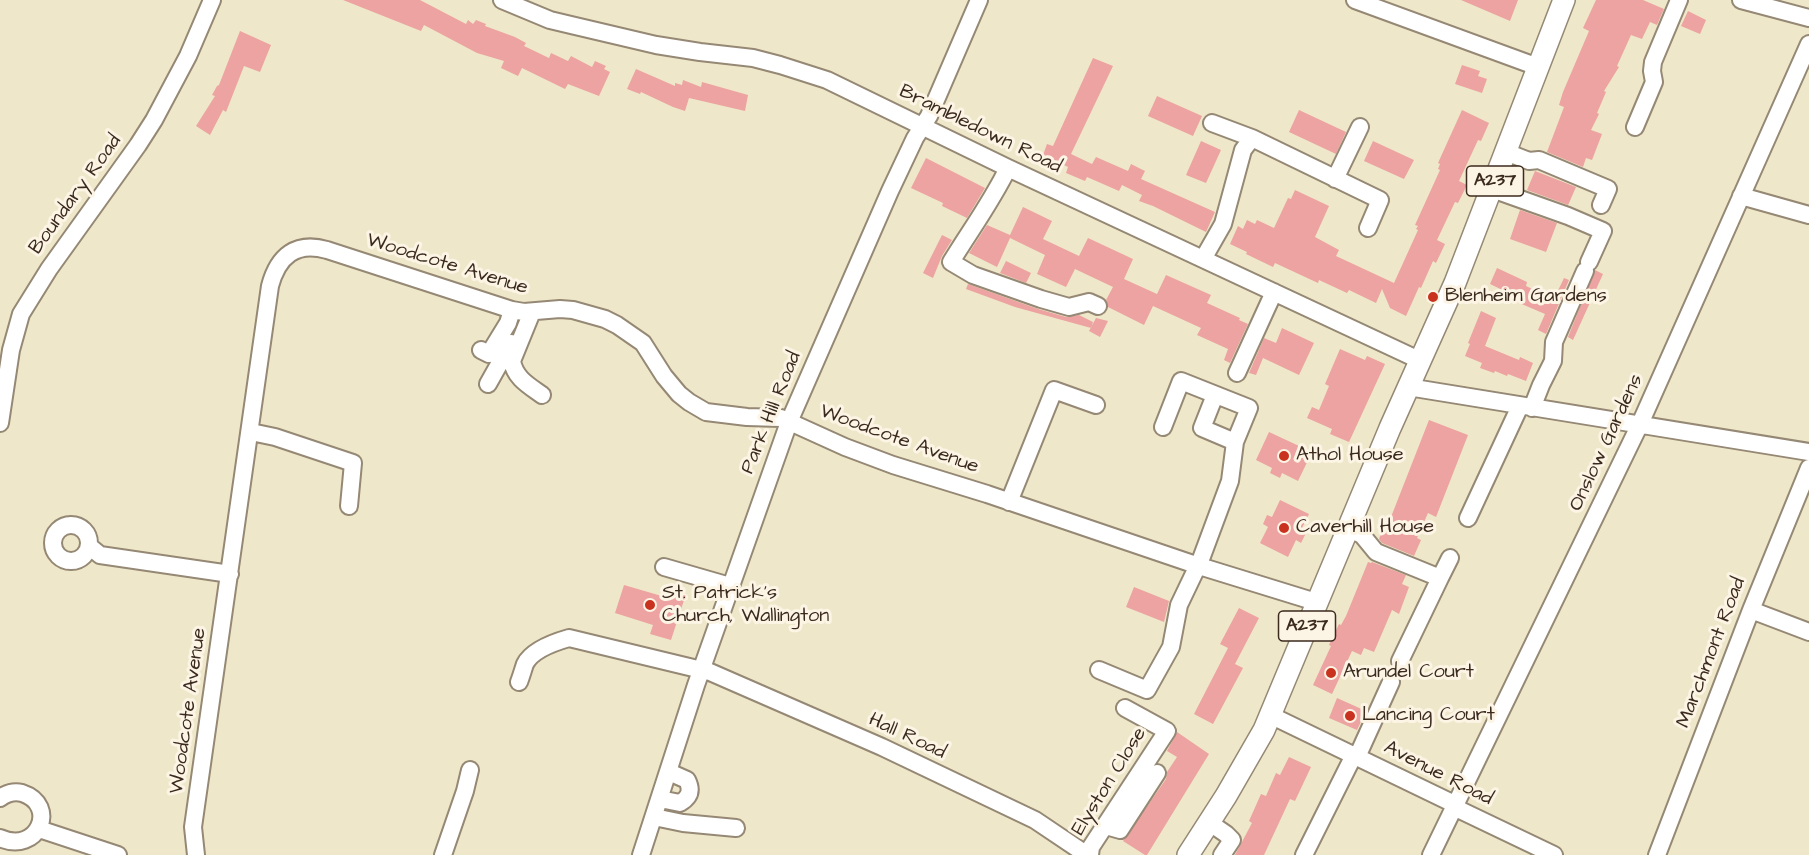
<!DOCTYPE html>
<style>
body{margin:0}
canvas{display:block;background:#efe7c9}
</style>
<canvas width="1809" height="855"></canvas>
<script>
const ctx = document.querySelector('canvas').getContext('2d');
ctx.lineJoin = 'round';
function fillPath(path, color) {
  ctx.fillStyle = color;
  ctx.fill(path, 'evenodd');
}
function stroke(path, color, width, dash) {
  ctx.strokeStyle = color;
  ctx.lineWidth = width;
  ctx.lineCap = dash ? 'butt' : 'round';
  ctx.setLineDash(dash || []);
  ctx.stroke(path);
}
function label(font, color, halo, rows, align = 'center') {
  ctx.font = font + ' "Architects Daughter",sans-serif';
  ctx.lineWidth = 6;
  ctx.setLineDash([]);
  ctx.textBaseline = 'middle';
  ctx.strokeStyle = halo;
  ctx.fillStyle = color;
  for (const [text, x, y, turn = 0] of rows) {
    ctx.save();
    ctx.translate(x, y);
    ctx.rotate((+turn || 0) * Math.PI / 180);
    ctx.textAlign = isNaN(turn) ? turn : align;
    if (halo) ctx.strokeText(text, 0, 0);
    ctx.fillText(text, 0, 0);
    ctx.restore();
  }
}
const building = new Path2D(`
 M343,0h77l46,24 2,-4 5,4 3,-4 10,4 -1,2 30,11 11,6 -2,3 25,12 2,-5 17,8 3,-5 21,11 3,-6 11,5 -2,3 6,3 -11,24 -31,-12 -3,5 -43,-21 -4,8 -17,-8 3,-7 -27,-8 -53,-28 -3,6z
 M1461,0h57l-8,21z
 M1596,0h47l21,9 -7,16 -7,-3 -8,17 -11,-4 -14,31 2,1 -15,24 2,1 -9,21 2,1 -8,16 11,4 -10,26 -6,-2 -3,9 -36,-15 17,-45 -5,-2 4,-13 26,-61 -6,-3z
 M1688,11l18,9 -6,14 -19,-8z
 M240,31l31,14 -11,27 -16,-6 -18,46 -3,-2 -13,25 -14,-9 19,-30 -3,-1 5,-9 2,-1z
 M1093,58l20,8 -42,88 21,10 4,-7 32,14 3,-7 14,7 -4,8 74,33 -9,20 -53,-26 -14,-5 3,-6 -20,-10 -3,6 -32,-14 -2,4 -19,-8 2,-6 -25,-12 4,-11 6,2z
 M1462,65l18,6 -2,5 9,3 -5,14 -27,-9z
 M636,69l39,17v-3l7,2 1,-5 18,7 1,-5 46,13 -3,16 -56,-13 -4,13 -12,-4 -32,-15 -1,2 -13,-5z
 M1157,96l45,20 -9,20 -45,-20z
 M1299,110l47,22 -10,22 -47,-22z
 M1462,110l27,13 -8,18 -3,-1 -19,41 8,4 -9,18 -3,-1 -18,38 8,4 -9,19 -3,-2 -12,27 -2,-1 -13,29 -16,-8 -8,-19 -6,14 -27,-13 -2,3 -28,-13 -1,3 -43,-20 -2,4 -27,-13 1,-2 -17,-8 8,-18 5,3 4,-9 8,4 2,-4 17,8 14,-30 3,1 4,-9 34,16 -14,31 24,13 -3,6 58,27 24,-53 -2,-1 2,-3 -3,-1 25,-55 -2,-1 2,-5 -2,-1z
 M1201,141l20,9 -15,33 -20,-8z
 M1373,141l41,19 -10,19 -40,-18z
 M926,158l59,30 -18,30 -25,-12 1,-3 -32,-15z
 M1535,171l41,16 -7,16 -1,2 -41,-15z
 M1023,207l29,14 -9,18 36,17 9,-18 45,21 -9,20 33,15 9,-19 45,20 -4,8 33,15 -1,2 9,4 -18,39 -6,-3 4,-11 -31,-14 4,-7 -48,-22 -9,19 -36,-18 -2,-7 7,-13 -38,-18 -9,18 -29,-13 8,-19 -35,-17 -13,29 -28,-14 18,-28 23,10z
 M1520,210l37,13 -11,29 -36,-13z
 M942,235l10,5 -10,16 -9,22 -10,-5z
 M1006,261l25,12 -5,10 -26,-10z
 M1497,268l30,14 -1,4 28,13 10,-21 5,2 -23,54 -8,-4 7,-16 -28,-12 2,-4 -29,-14z
 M1595,270l8,4 -30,66 -5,-3z
 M968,284l70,25 28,8 13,-2 14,7 -2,6 -76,-21 -49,-18z
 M1481,311l15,7 -11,28 34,14 1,-3 13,6 -7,18 -18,-7 -1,2 -12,-5 -1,2 -14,-5 2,-5 -17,-7 5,-12 -2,-1z
 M1096,318l12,3 -8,16 -11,-6z
 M1282,328l32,15 -15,32 -36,-17 -7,17 -7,-2 15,-35 12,5z
 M1340,349l25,11 2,-4 18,8 -36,78 -19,-8 2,-5 -25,-11 5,-11 7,3 10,-24 -4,-2z
 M1429,420l39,15 -32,82 -8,-4 -11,25 4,2 -7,16 -32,-13 -3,-4 9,-24 3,2z
 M1269,432l43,20 -14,29 -16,-8 -2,5 -10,-5 2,-5 -16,-8z
 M1280,500l29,14 -8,16 5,3 -5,10 -5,-3 -8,17 -28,-14 8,-16 -5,-3 4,-9 5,2z
 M1368,562l3,1 1,-1 34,13 -4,9 7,3 -10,27 -7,-4 -18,42 -10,-4 -3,7 -9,-4 -20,43 -19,-9 18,-39 -2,-1 10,-21 2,1 5,-9z
 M624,585l41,12 3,-8 18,5 -15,46 -21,-6 3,-9 -38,-12z
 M1134,587l35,14 -5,21 -38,-15z
 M1239,608l20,10 -24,46 8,4 -30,56 -19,-10 34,-66 -8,-4z
 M1337,698l29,13 -9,19 -28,-12z
 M1177,732l32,22 -62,101h-2l-22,-14 43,-62 1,-7 10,-15 -10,-6z
 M1289,757l22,10 -16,34 -5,-2 -26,56h-29l17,-32 -3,-2 12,-27 5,2 10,-23 4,2z`);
const minor = new Path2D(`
 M502,0l48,20 21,5 85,20 44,7 53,6 27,7 47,15 181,88 411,192
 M1355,0l183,67
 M1741,0l68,18
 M1212,123l40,15
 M1635,127l19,-45 -2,-11 1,-9 26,-62
 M1506,152l23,9 10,-1 69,29 -7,16
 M1008,168c-16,33 -38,63 -57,94l22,13 68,24 28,8 20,-5 9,4
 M1335,179l25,-52
 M1492,189l76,27 35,15 -14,31
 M1741,196l68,19
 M1203,259l20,-35 20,-74 9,-12 128,62 -12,28
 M532,312l-20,49c3,17 16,24 30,34
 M481,350l8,4 19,-31 4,-13
 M1237,373l37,-81
 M488,384l23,-41
 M1408,387l401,65
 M1215,395l-13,33 33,14
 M1532,408l9,-23 12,-24 1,-19 31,-71
 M0,423l11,-73 10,-36 28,-45 89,-124 16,-25 34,-64 24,-56
 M251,432l24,5 78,26 -4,43
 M1009,502l45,-112 42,15
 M1468,518l52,-112
 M53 543a18 18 0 1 1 36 0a18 18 0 1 1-36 0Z
 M1347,528l15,7 14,17 64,26 -40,83
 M89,546l11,9 130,19
 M664,567l66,19
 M1440,578l10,-20
 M1751,610l58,22
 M1099,670l48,20 24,-43 8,-42 22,-46 29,-78 5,-39 14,-34 -68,-27 -18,46
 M519,682c2,-5 4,-12 6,-18 7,-14 30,-22 44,-26l141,34 172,75 153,73 52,35
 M1270,715l178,86 14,10 92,44
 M1357,757l34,-75
 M0,798c7,-5 14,-7 22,-5 37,12 16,62 -22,45
 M660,799l20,4c10,-6 12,-13 7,-23l-18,-8
 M654,817l29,6 53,5
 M1210,823l16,11 6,6 -10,15
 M1106,826l14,4 37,-57
 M39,829l79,26
 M196,855l-3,-28 77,-541c8,-30 26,-45 57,-36l185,60 12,2 36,-3 13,1 32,9 12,6 26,18 21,33 15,18 10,8 17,10 41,5 34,1 64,29 48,18 94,29 209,71 120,37
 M443,855l22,-64 5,-21
 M641,855l55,-170 93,-263 101,-231 25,-53 14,-22 50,-116
 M1090,855l1,-8 76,-116 -42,-23
 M1304,855l50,-100
 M1431,855l209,-431 169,-380
 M1657,855l94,-245 58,-142`);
const major = new Path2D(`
 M1188,855l38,-59 38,-66 126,-302 65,-145 109,-283`);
const markers = [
 [1433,297,6,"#c8321e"],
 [1284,456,6,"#c8321e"],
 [1284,528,6,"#c8321e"],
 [650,605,6,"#c8321e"],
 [1331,673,6,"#c8321e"],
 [1350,716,6,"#c8321e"]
];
const shields = [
 [1495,181,57],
 [1307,626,57]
];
const shieldNames = [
 ["A237",1495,181],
 ["A237",1307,626]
];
const streetNames = [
 ["Brambledown Road",980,130,26],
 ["Boundary Road",76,195,-54],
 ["Woodcote Avenue",447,265,17],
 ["Park Hill Road",772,413,-68],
 ["Woodcote Avenue",899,440,20],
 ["Onslow Gardens",1607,443,-65],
 ["Marchmont Road",1712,653,-69],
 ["Woodcote Avenue",189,711,-82],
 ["Hall Road",907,737,25],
 ["Avenue Road",1438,774,27],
 ["Elyston Close",1110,782,-58]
];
const poiNames = [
 ["Blenheim Gardens",1445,297],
 ["Athol House",1296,456],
 ["Caverhill House",1296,528],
 ["St. Patrick's",662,594],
 ["Church, Wallington",662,617],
 ["Arundel Court",1343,673],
 ["Lancing Court",1362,716]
];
fillPath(building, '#eca3a1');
stroke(minor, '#958874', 20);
stroke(major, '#958874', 24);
stroke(minor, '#fff', 16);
stroke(major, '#fff', 21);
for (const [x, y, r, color] of markers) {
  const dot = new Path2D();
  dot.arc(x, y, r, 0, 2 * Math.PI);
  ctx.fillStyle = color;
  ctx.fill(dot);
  stroke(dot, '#fcf5e5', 2);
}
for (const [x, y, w] of shields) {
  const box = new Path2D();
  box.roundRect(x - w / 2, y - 15, w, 30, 4.5);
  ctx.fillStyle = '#fcf5e5';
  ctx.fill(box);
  stroke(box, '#3b2a1e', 1.5);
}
label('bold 18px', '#3b2a1e', null, shieldNames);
label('20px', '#3b2a1e', '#fcf5e5', streetNames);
label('20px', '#3b2a1e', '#fcf5e5', poiNames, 'left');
</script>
